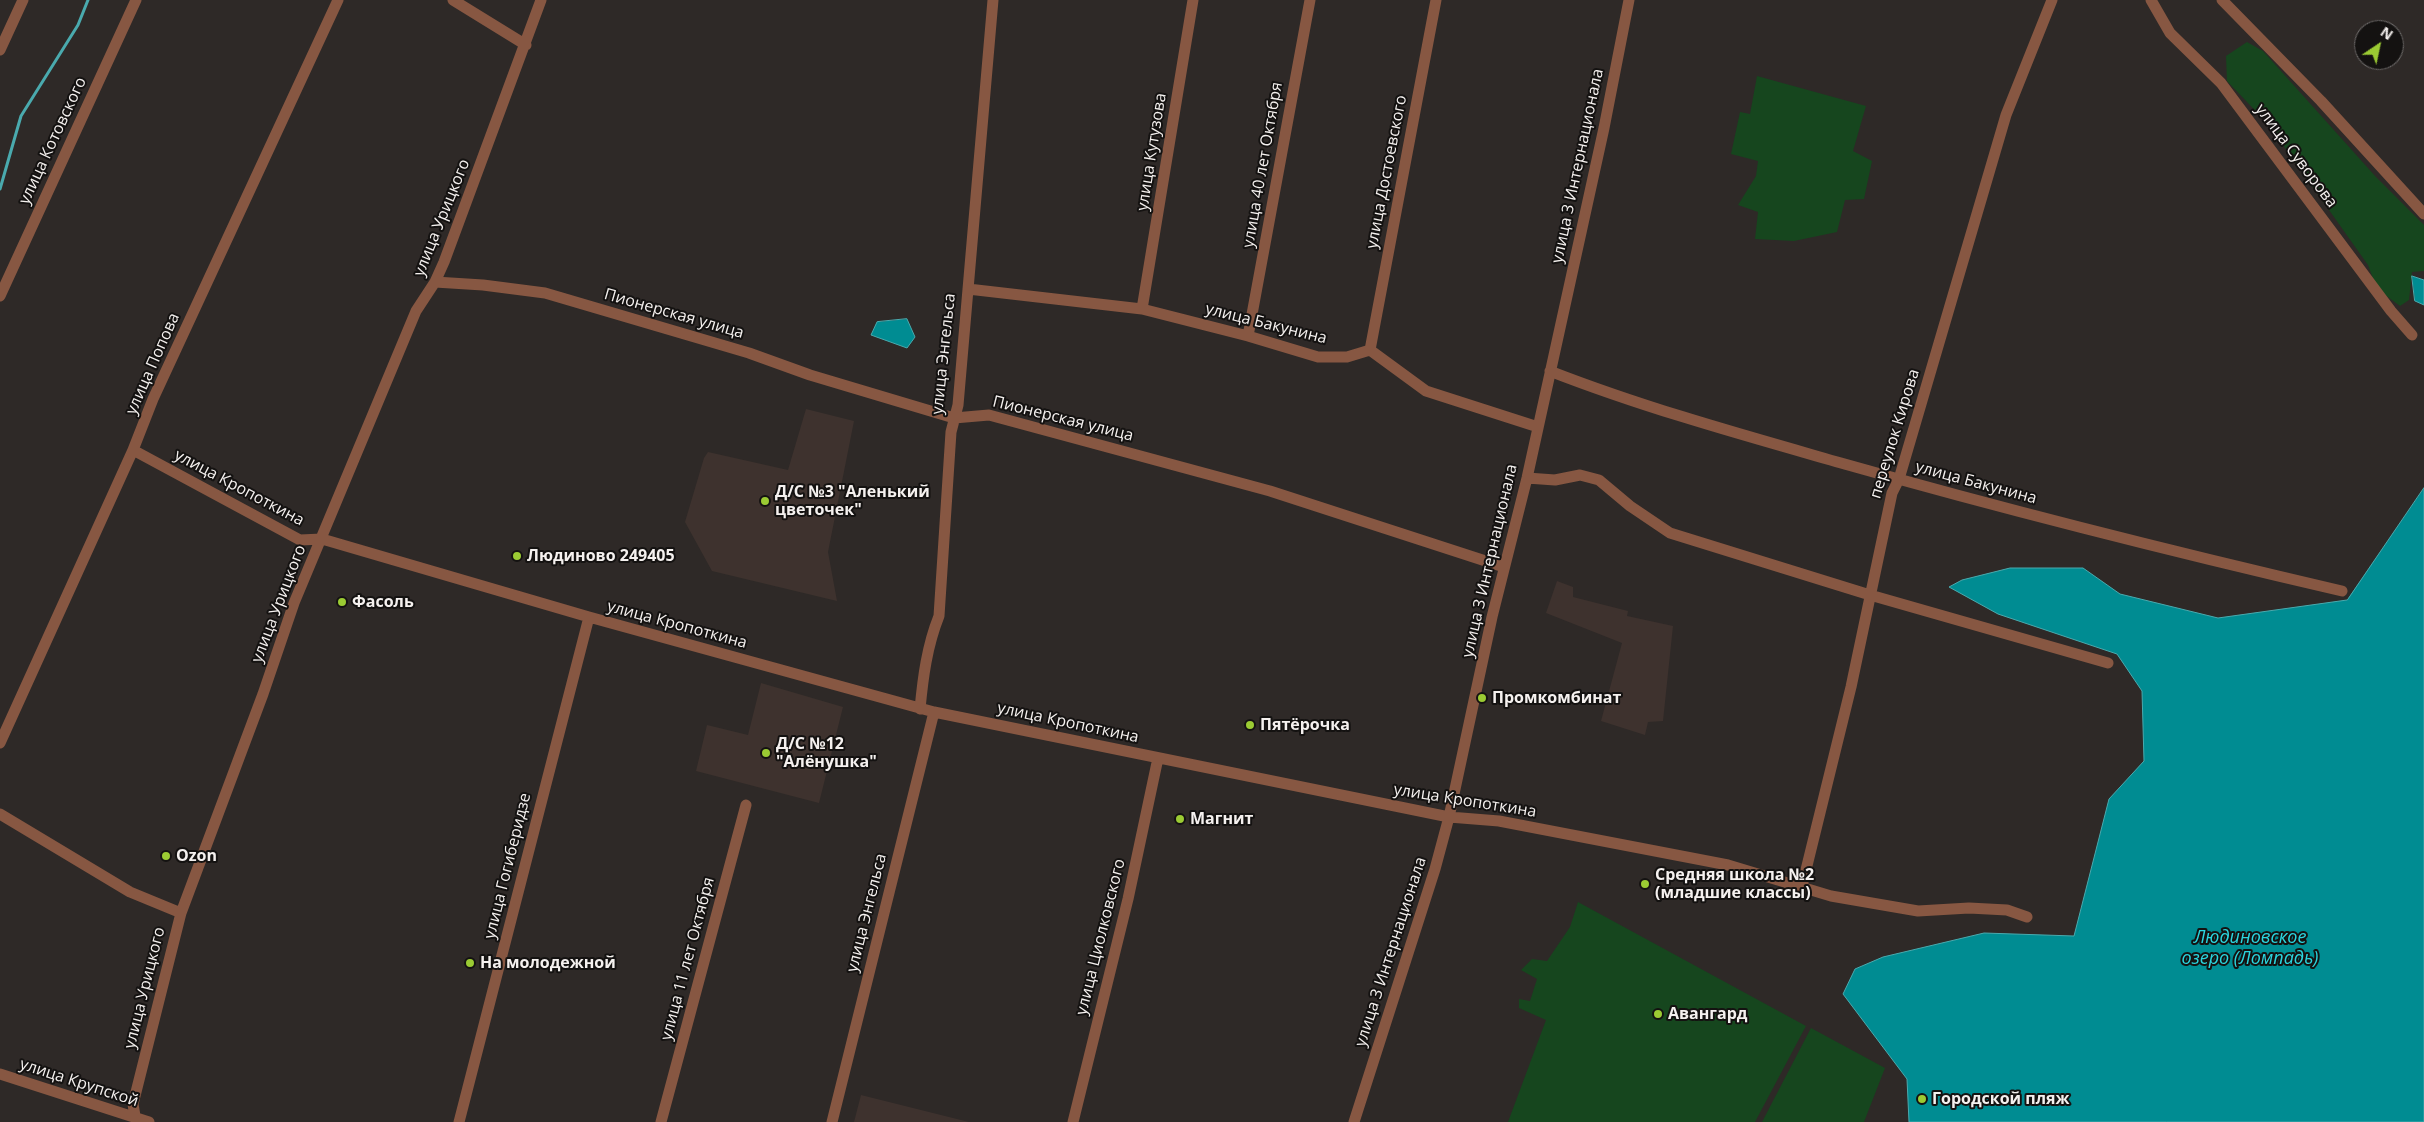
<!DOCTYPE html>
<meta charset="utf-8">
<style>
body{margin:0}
#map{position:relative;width:2424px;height:1122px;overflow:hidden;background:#2e2927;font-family:"Open Sans",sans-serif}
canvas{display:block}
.north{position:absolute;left:2354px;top:20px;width:50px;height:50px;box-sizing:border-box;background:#141211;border:1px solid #6e6b6a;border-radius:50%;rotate:34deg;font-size:14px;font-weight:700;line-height:20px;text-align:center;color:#f5f1ef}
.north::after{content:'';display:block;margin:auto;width:18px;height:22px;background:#9bcb33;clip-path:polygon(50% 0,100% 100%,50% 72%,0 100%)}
</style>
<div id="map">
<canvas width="2424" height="1122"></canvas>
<div class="north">N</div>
</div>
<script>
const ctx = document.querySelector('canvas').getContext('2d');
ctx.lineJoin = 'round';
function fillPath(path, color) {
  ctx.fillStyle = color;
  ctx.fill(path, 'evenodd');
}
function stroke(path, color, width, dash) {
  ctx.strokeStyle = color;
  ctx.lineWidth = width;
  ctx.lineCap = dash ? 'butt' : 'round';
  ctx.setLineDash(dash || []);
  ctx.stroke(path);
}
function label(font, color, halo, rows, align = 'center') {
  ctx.font = font + ' "Open Sans",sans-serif';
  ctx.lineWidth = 4;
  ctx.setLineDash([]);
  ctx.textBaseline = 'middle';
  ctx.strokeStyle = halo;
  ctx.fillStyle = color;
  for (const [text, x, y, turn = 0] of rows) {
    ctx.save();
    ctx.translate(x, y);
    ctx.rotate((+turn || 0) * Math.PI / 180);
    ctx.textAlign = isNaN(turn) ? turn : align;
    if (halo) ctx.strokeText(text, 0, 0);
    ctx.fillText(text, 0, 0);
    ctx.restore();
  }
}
const built = new Path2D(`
 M806,409l48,12 -26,131 9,49 -125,-30 -27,-49 19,-64 4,-6 80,18z
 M1557,581l16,6v10l55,14 -1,5 46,10 -10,95 -15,1 -3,13 -44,-14 21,-78 -76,-30z
 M761,683l82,24 -24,96 -123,-32 11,-46 41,10z
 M861,1095l108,27h-115z`);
const green = new Path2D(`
 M2247,42l16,9 113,126 48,48v46l-12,1 -3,28 -9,6 -23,-17 -9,-24 -100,-141 -41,-43 -1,-25z
 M1757,76l109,30 -13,45 19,10 -8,38 -19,1 -8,32 -43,9 -39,-2 3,-27 -20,-7 18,-29 2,-15 -27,-7 9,-42 10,2z
 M1578,902l228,124 -51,96h-247l38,-102 -27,-12v-9l11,2 7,-22 -16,-9 11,-11 15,2 23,-34z
 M1811,1028l74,40 -21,54h-102z`);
const water = new Path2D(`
 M2412,276l12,4v25l-9,-4z
 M907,319l8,18 -8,11 -36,-13 6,-13z
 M2424,488v634h-515l-2,-43 -64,-85 12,-25 28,-12 101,-24 90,3 35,-137 35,-38 -2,-70 -25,-37 -119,-40 -49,-27 13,-7 48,-12h73l37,26 98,24 129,-18z`);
const stream = new Path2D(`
 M0,189l21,-73 57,-91 10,-25`);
const minor = new Path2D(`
 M453,0l73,45
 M2151,0l19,33 51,50 170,228 21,24
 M2222,0l99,101 103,113
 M0,50l23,-50
 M435,282l48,3 62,8 204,60 61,22 144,43 35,-3 281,76 234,76
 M968,289l174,20 106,27 70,21h29l23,-7 56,41 112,36
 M0,296l136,-296
 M1142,309l51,-309
 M1248,336l62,-336
 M1370,350l66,-350
 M1550,371c95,37 193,64 291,92 166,47 333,89 501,128
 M133,450l167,90 22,-1 267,78 345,95 515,105 50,4 229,44 103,31 87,15 51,-3 38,2 20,7
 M1527,478l28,2 25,-5 19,5 31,26 40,27 200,62 238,68
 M920,709c3,-32 7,-63 19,-93l12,-184 7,-27 35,-405
 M0,743l133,-293 20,-51 185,-399
 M0,814l130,78 51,21
 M1802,886l49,-199 41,-194 7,-14 107,-364 46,-115
 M0,1074l149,48
 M136,1122l-3,-18 48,-191 82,-219 31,-91 122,-292 19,-29 9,-20 97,-262
 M459,1122l130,-505
 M661,1122l85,-317
 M832,1122l102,-410
 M1073,1122l55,-223 30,-141
 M1354,1122l81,-253 14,-52 43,-200 35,-139 77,-350 25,-128`);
const markers = [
 [765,501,5,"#9bcb33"],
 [517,556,5,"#9bcb33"],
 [342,602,5,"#9bcb33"],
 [1482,698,5,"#9bcb33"],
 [1250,725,5,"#9bcb33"],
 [766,753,5,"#9bcb33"],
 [1180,819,5,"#9bcb33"],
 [166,856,5,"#9bcb33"],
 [1645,884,5,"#9bcb33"],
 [470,963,5,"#9bcb33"],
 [1658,1014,5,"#9bcb33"],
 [1922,1099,5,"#9bcb33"]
];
const streetNames = [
 ["улица Котовского",53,141,-65],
 ["улица Кутузова",1152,152,-81],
 ["улица Суворова",2296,156,53],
 ["улица 40 лет Октября",1263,165,-80],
 ["улица 3 Интернационала",1578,166,-78],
 ["улица Достоевского",1387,172,-79],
 ["улица Урицкого",442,218,-68],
 ["Пионерская улица",674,314,16],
 ["улица Бакунина",1266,324,14],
 ["улица Энгельса",944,354,-84],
 ["улица Попова",153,364,-66],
 ["Пионерская улица",1063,419,14],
 ["переулок Кирова",1895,434,-73],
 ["улица Бакунина",1976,483,15],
 ["улица Кропоткина",239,488,28],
 ["улица 3 Интернационала",1490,561,-77],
 ["улица Урицкого",279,604,-69],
 ["улица Кропоткина",677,625,15],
 ["улица Кропоткина",1068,723,12],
 ["улица Кропоткина",1465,801,9],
 ["улица Гогиберидзе",508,866,-76],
 ["улица Энгельса",867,913,-76],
 ["улица Циолковского",1101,937,-76],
 ["улица 3 Интернационала",1391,952,-72],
 ["улица 11 лет Октября",688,959,-75],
 ["улица Урицкого",145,988,-76],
 ["улица Крупской",79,1083,18]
];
const poiNames = [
 ["Д/С №3 \"Аленький",775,492],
 ["цветочек\"",775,510],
 ["Людиново 249405",527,556],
 ["Фасоль",352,602],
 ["Промкомбинат",1492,698],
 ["Пятёрочка",1260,725],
 ["Д/С №12",776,744],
 ["\"Алёнушка\"",776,762],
 ["Магнит",1190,819],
 ["Ozon",176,856],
 ["Средняя школа №2",1655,875],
 ["(младшие классы)",1655,893],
 ["На молодежной",480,963],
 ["Авангард",1668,1014],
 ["Городской пляж",1932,1099]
];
const waterNames = [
 ["Людиновское",2250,938],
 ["озеро (Ломпадь)",2250,959]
];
fillPath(built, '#3e322e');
fillPath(green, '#16461e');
fillPath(water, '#008c92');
stroke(water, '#4aaaae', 1);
stroke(stream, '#4aaaae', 3);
stroke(minor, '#875742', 11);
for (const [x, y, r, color] of markers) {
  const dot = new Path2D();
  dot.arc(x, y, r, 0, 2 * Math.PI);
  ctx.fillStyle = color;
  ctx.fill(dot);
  stroke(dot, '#141211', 2);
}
label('16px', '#f5f1ef', '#141211', streetNames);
label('bold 16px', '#f5f1ef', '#141211', poiNames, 'left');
label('italic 18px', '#2bd6df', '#141211', waterNames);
</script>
